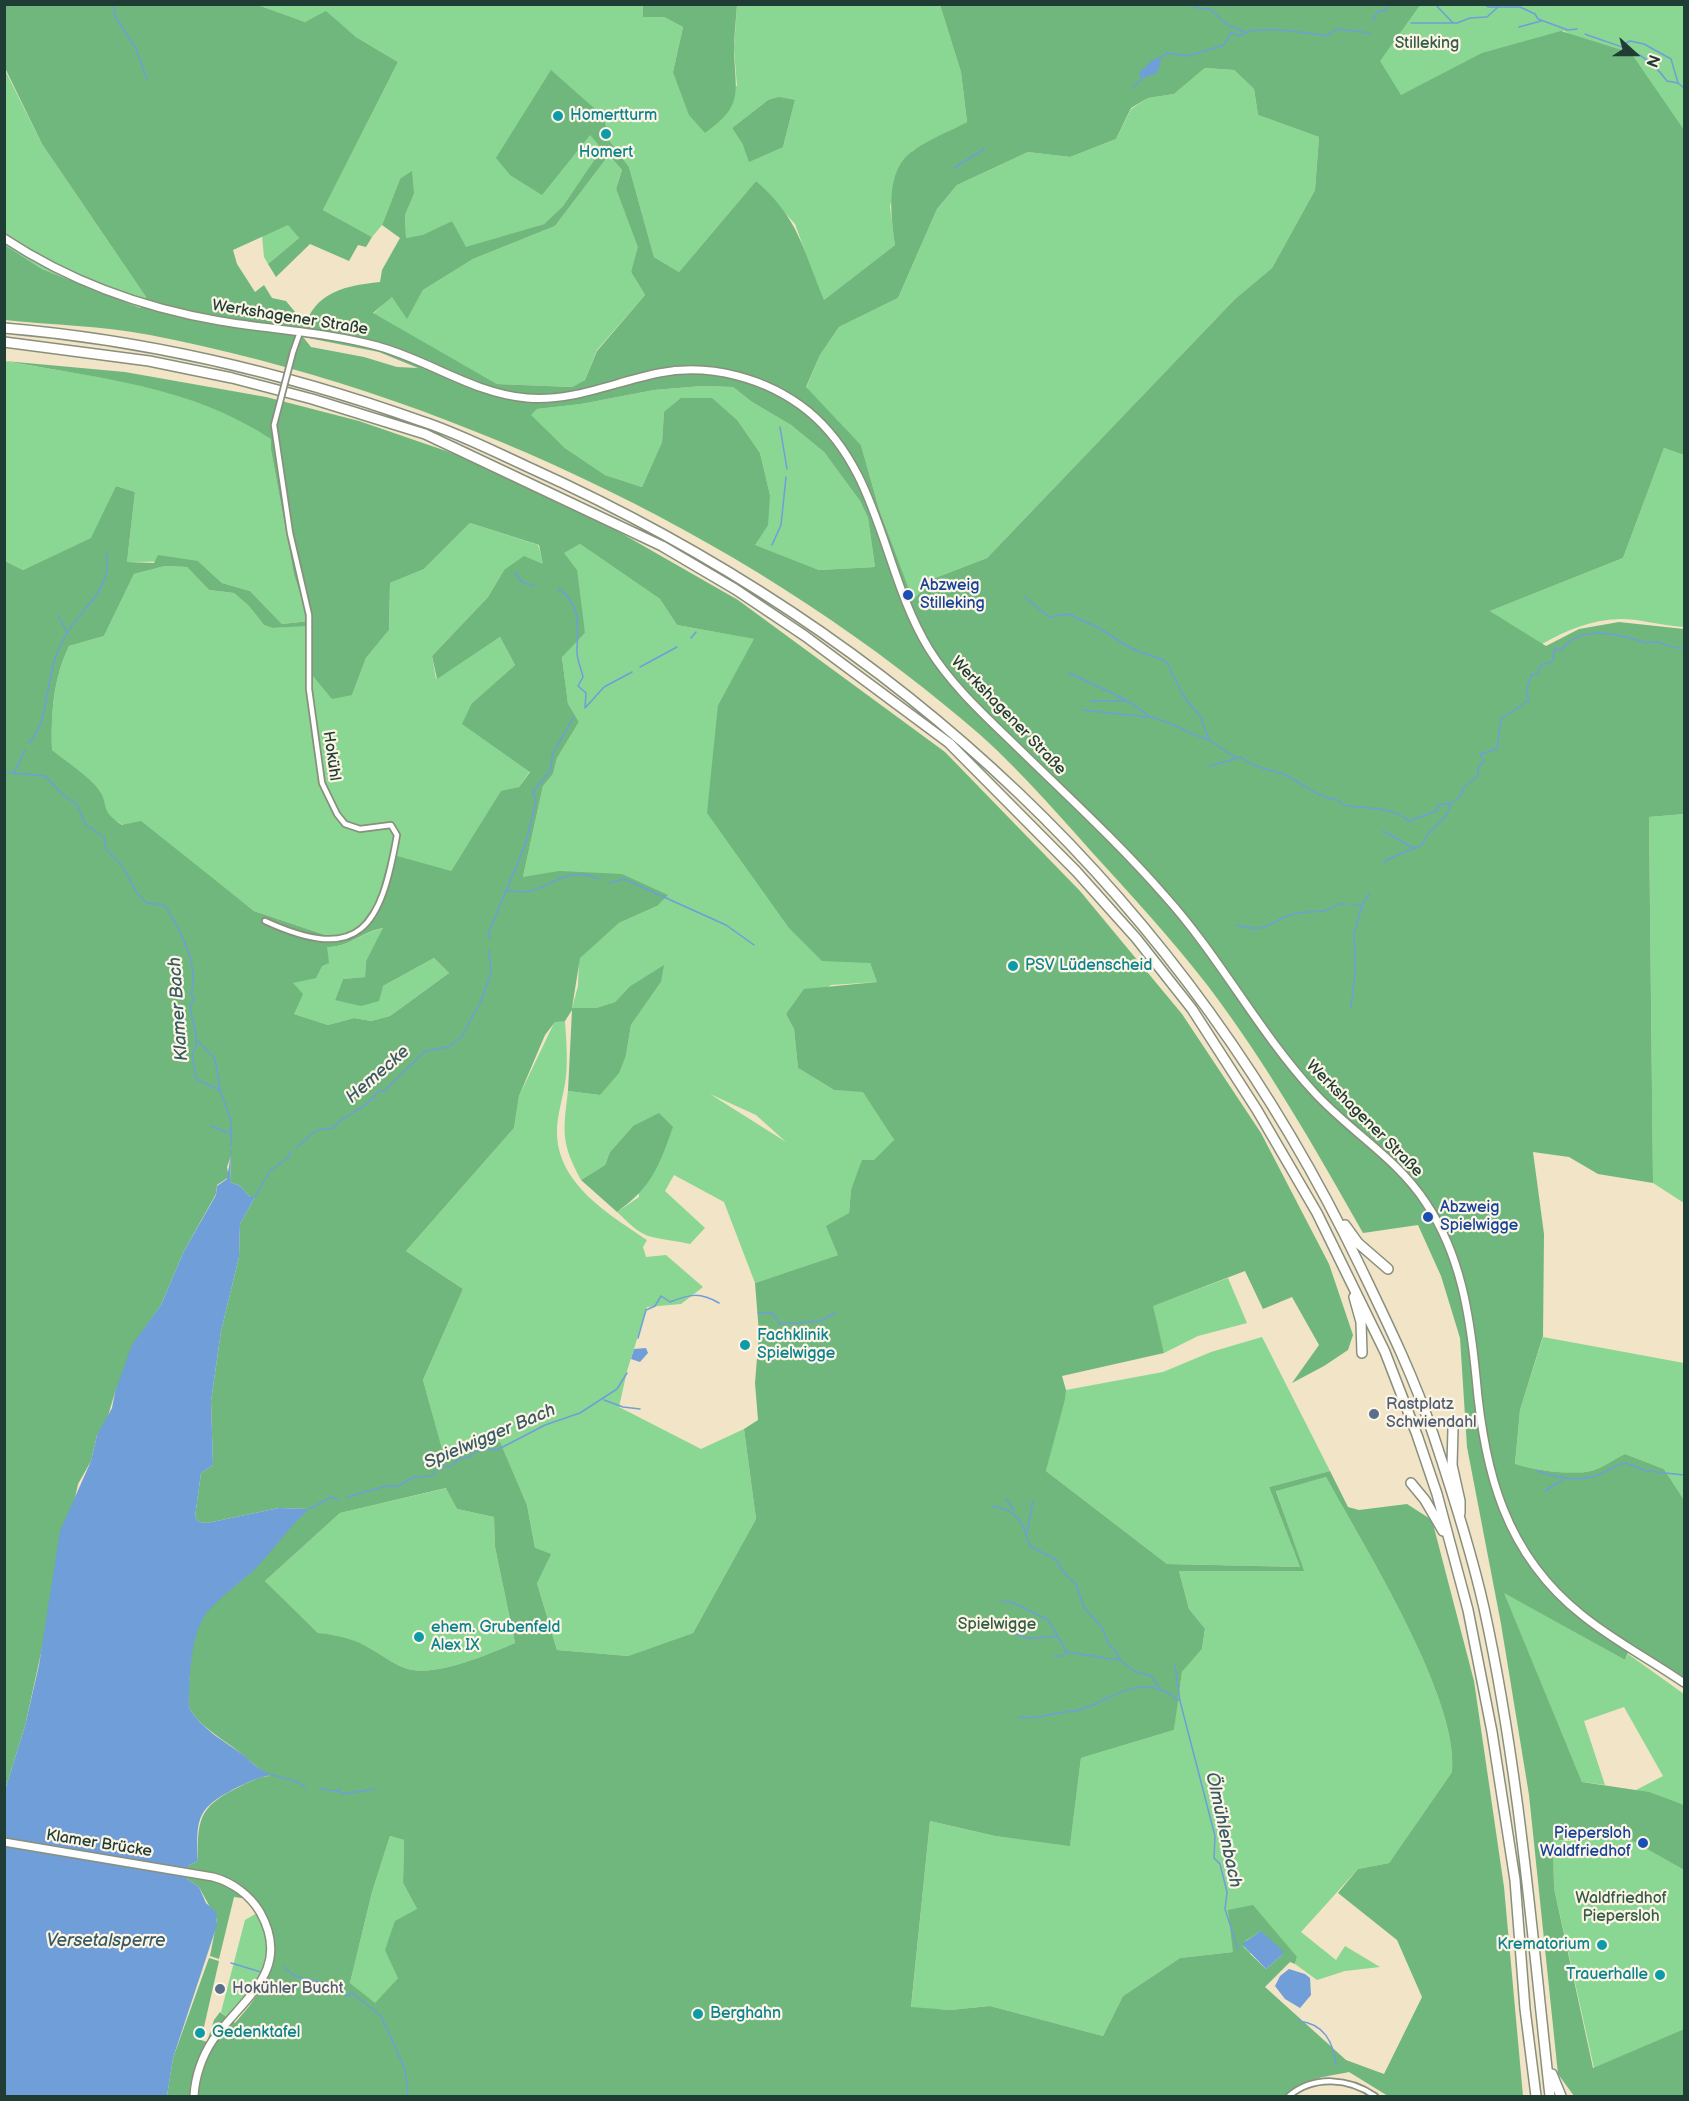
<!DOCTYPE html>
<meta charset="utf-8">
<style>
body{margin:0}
#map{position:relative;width:1689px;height:2101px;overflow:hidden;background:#f2e4c6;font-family:"Balsamiq Sans",sans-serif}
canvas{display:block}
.frame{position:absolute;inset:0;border:6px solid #1f3d34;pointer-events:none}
.north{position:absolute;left:1605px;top:24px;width:60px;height:60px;-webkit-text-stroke:4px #fcf5e5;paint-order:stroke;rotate:111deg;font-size:16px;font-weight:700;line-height:24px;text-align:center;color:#1f3d34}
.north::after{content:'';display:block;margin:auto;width:21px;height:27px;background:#1f3d34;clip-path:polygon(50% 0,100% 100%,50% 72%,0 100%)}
</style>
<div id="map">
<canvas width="1689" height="2101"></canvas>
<div class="frame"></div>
<div class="north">N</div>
</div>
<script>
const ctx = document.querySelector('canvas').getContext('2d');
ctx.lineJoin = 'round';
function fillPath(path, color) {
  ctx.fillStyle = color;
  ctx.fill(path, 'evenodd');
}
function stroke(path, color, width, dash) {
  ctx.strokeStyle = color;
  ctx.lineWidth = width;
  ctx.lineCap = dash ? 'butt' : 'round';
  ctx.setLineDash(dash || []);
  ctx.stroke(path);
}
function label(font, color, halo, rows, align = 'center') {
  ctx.font = font + ' "Balsamiq Sans",sans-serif';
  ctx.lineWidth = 4.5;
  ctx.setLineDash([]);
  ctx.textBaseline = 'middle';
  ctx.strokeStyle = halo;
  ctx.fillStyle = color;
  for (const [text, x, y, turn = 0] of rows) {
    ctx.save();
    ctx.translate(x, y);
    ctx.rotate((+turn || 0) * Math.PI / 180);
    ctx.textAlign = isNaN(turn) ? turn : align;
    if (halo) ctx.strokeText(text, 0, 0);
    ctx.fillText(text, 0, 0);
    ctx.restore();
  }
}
const green = new Path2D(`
 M258,5h385v12h21l19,10 -10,45 64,14 -3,-37 3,-44h203l21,67 6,50 -55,29 -22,55 5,39 -72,56 -28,-77 -39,-43 -77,91 -25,-15 -25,-90 -20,-27 -5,-23 -14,17 12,15 -2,5 -37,52 -19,18 -79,24 -13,-27 -29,15 -17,2 -1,-23 9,-21 -14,-15 -18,46 -10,12 -49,-27 75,-148 -42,-25 -30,-25 -21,10zM768,100h27l-12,47 -40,-2 -11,-17z
 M1406,5h278v149l-15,-43 -23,-35 -82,-45 -62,17 -101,47 -7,-4 -16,-33z
 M4,68l38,76 104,153 -6,11 -98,-39 -37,-24z
 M1205,68l29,2 20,19 4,26 61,22 -4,53 -43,78 -37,31 -248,259 -52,20 -22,23 -34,-92 -18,-64 -55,-57 14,-33 19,-28 59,-29 39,-89 20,-24 71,-33 42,5 46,-18 15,-30 17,-11 26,-4z
 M609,155l13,15 -6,19 23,58 -8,25 14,23 -48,55 -12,30 -13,7 -75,-3 -124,-70 19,-18 15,22 16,-28 50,-31 82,-33z
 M288,224l11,14 -31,26 -4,-7 -2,-21z
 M4,361c94,17 187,24 268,78l-1,11 23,125 15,46 -27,3 -32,-33 -28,-8 -24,-22 -71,1 8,-70 -19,-6 -24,52 -69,32 -18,-9z
 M702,386l31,1 19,15 39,23 33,27 36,49 8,17 7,49 -56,3 -65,-25 16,-50 -10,-42 -22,-32 -74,-9 -2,30 -20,45 -37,-12 -40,-27 -35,-33 7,-6 44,-5 73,-14z
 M1664,448l20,7v172c-21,-1 -43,-8 -64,-8 -30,1 -53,11 -78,25l-52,-33 133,-53z
 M470,523l68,22 6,19 -40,6 -16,27 -56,59 4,23 64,-42 15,28 -43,38 58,68 -11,16 -18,5 -50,79 -74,30 -20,28 -23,9 -80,-27 -37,-29 -104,-63 -9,-10 -4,-18 -48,-41c-1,-37 1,-71 17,-104l35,-10 30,-62 31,-8 22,1 22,23 25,3 15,13 15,19 8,3 35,-3 1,45 44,25 14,-37 23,-28 1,-47 34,-14z
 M580,544l80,55 17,26 78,14 -37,66 152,258 7,19 -46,3 -45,29 8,15 4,39 36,22 29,1 31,49 -43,50 -2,23 -11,42 -83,28 -31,-81 -50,-27 -9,16 40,37 -15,16c-13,-3 -25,-4 -38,-7 -14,-3 -25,-16 -35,-25l22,-15 -6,-71 -23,26 -5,13 -24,15c-20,-37 -18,-48 -13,-89l32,4 26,-40 5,-30 30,-43 -32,5 -14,15 -19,6h-24l6,-22 1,-28 40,-35 38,-17 -35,-32 -99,3 20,-91 10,-12 4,-16 22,-36 -11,-17 -6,-49 23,-23 -22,-80zM710,1094l46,21 30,27z
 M1684,814v389l-31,-20 -4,-366z
 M384,928l-18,33 -1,16 -22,2 -8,21 48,-14 51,-28 15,15 -59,43 -19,5 -17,-3 -26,7 -34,-11 -2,-31 24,-6 11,-30c21,1 37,-16 57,-19z
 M555,1021h10c1,18 3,37 1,55 -2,20 -10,40 -9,59 2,50 53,80 90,105l-4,7 3,10 20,-2 37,32 -22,17 -34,3 -20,64 -8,36 82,42 43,-20 12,90 -63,114 -65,23 -71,-6 -20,-67 -2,-35 -8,-43 -27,-62 -56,14 -21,-77 40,-91 -57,-38 108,-123 5,-32z
 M1228,1278l19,45 -49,13 -34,17 -12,-47z
 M1262,1337l68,134 -61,16 31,80 -133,-3 -121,-93 20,-81 97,-18 48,-20z
 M1543,1337l141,26v137l-20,-31 -39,-15c-11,5 -22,14 -34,17 -22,6 -53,-2 -76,-6l5,-55z
 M1326,1477c37,68 134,222 126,295l-63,91 -31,6 -57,63 35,28 9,-14 35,21 -35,4 -28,9 -22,-16 2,-7 -64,-5 -53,6 -57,38 -20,40 -113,-30 -40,4 -39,-2 19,-187 65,15 75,9 11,-87 93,-28 8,-75 -3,37 3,-20 20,-23 3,-19 -16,-21 -10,-38h124l-27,-81z
 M447,1488l10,21 37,8 1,30 20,96c-26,11 -79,34 -107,26 -14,-4 -24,-13 -37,-20 -14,-8 -36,-15 -53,-16l-53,-52 75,-68z
 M1503,1592l122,68 3,-6 56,40v111l-48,-15 27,-14 -39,-69 -40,14 21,64 -23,-3z
 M390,1836l14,4 -1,43 14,26 -19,69 -23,26 -25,-21 22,-91z
 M1617,1837l12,2 55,31v159l-90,39 -40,-180 -1,-49 13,2z
 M257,1913c25,46 0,70 -29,105l-7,-6 24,-92z`);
const forest = new Path2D(`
 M5,4l253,1 47,17 21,-11 30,26 42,25 -75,148 49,27 -6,10 -8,-2 -9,16 -39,-17 -34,33 -8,-13 31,-26 -11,-13 -55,25 4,14 18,28 9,-7 8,13 14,3 14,17 9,-2c14,-27 44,-31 71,-34l2,-12 18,-32 -18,-13 18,-46 12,-8 2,23 -9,21 1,23 17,-3 29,-14 14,26 78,-23 19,-18 39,-57 -12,-14 -48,60 -32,-20 -14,-17 55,-88 53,47 5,23 20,27 25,90 25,15 77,-91c43,37 47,69 68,119l71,-55c-4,-30 -11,-75 19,-95 16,-11 36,-19 53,-28l-6,-50 -21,-67h480l-40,56 21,34 81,-42 79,-22 70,22 53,77v325l-20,-7 -41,110 -133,53 56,35 33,-17 40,-7 65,7v185l-35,3 4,366 -55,-9 -29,-17 -36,-5 11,82 -1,102 -23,74 -5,54c19,6 57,12 76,7 12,-3 23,-12 34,-17l39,15 20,31v186l-55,-36 -4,10 -121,-67 78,189 67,10 35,13v65l-55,-31 -76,1 1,48 39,180 91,-39v67h-110l-16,-22 -29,-279 -28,-171 -34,-177 -7,-109 -19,-62 -23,-51 -55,8c-48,-85 -96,-169 -155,-247 -37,-48 -78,-92 -118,-136 -40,-45 -80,-91 -126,-129 -225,-191 -525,-330 -814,-386 -47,-9 -98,-10 -145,-15v-75l37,24 98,39 6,-11 -104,-153 -37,-76zM1205,68l29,2 20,19 4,26 61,22 -4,53 -43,78 -37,31 -248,259 -52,20 -22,22 -34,-91 -18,-64 -55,-58 14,-32 19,-28 59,-29 39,-89 20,-24 71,-33 42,5 46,-18 15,-31 17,-10 26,-4zM609,155l13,15 -6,19 22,58 -7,25 14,23 -48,56 -12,29 -13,7 -75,-3 -124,-71 19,-16 15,22 16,-29 50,-31 82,-33zM303,337l76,15 39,16 -21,-1 -33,-10 -53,-10zM702,386l31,1 19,15 39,23 33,27 36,49 8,17 7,49 -56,3 -64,-25 13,-20 2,-30 -10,-42 -22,-32 -26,-23h-31l-17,14 -2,30 -20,45 -37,-12 -40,-27 -34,-33 6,-6 44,-5 73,-14z
 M643,5h94c-1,15 -3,31 -3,47 2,42 9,54 -29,81l-16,-18 -16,-43 10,-45 -19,-10h-21z
 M779,97l16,3 -12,47 -34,15 -6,-17 -11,-17 36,-28z
 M5,361l120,11 141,25 93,24 96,33 131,59 152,87 207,152 135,139 102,123 79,119 68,131 24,71 -5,15 -24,16 -32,17 27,-38 -27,-48 -29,12 -18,-38 -92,35 11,47 -102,23 4,14 -1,9 -19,72 121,93 133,3 -31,-80 61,-16 18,36 11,3 48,-6 25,16 42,161 30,206 19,209h-135l-39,-24c-24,5 -46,6 -64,24h-1118l6,-38 36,-100 10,3 -18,79 6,2 7,-22 6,-8 15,11c34,-38 57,-76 22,-123l-23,-3 -15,62 -9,-3 7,-36 -18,-33 -12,-8 2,-14 9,-4c-1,-40 1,-54 37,-72 13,-6 21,-12 35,-13 -11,-6 -17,-13 -27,-21 -19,-16 -40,-25 -54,-47 0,-29 -1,-75 19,-98 14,-16 34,-28 48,-43 18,-19 33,-41 52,-58l-29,-1 -72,15 -8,-1 -4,-5 6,-44 12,-8 -2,-64 10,-70 18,-74 1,-33 15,-27h-5l-10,-11 -10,-4 1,-26 -4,11 2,10 -12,8 -1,9 -32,57 -23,54 -19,27 -27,60 -9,31 -9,12 -6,26 -13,23 -53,242 -20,64v-1229l18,9 68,-32 25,-52 19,6 -8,70 27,1 4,-8 40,6 24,22 28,8 32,33 27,-3 -15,-46 -23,-125v-11c-80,-53 -173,-61 -266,-78zM470,523l69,22 4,19 -19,-8 -20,14 -16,27 -56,59 5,23 63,-42 15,28 -43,38 -10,21 68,48 -11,15 -18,4 -50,80 -61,-17 -13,47 -20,28 -23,9 -80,-27 -113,-90 -19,4c-24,-16 -12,-19 -23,-35 -9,-13 -34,-29 -47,-40 -1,-37 1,-71 17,-104l35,-10 30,-62 31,-8 22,1 22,23 25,3 15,13 15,19 8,3 34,-2 2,44 24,29 20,-4 14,-37 23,-28 1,-47 34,-14zM580,544l80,55 17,26 77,14 -36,66 -11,108 82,115 33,33 48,2 7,19 -73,7 -18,25 8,15 4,39 36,22 29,2 31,48 -20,20h-12l-11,30 -2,23 -23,13 12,29 -83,28 4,50 -4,50 3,37 -14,9 12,90 -63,114 -65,23 -71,-6 -20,-67 14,-29 -16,-6 -8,-43 -27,-63 -56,14 -21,-76 40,-91 -57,-38 108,-123 5,-32 26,-61 10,-13 10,-1 7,-11 -4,81 32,4 19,-22 7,-18 5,-30 30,-43 3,-17 -35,22 -14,15 -19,6h-24l8,-50 39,-35 38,-17 11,-11 -46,-21 -63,-3 -36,6 20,-91 10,-12 4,-16 22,-36 -11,-18 -6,-47 23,-24 -8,-63 -13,-17zM383,928l-17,33 -1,16 -22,2 -8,21 26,6 18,-5 4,-15 51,-28 15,15 -59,43 -19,5 -17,-3 -26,7 -34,-11 9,-20 -10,-11 23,-5 6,-12 7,-3 -2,-16c21,1 36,-16 56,-19zM1326,1477c37,68 134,222 126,295l-63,91 -31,6 -20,24 59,47 25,57 -38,77 -38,-14 -81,-73 25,-25 5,2 2,-7 -44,-52 -25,5 5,42 -53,6 -57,38 -20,40 -113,-30 -40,4 -39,-3 19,-186 65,15 75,10 11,-88 93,-28 8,-58 20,-23 3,-20 -16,-20 -10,-38h125l-28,-80zM446,1488l11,21 37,8 1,30 20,96c-26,11 -79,34 -107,26 -14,-4 -24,-13 -37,-20 -14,-9 -36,-15 -53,-16l-53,-52 75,-68zM390,1836l14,4 -1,43 14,26 -22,12 -10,29 13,28 -23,25 -25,-20 22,-91zM1261,1931l22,23 -17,15 -23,-22 3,-7z
 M659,1113l14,14c-14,39 -21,60 -56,85l-36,-32 24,-15 5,-13 23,-26z`);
const water = new Path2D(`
 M1154,59l7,1 -4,13 -16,6 -2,-6z
 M231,1153l-1,29 10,4 10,11h5l-15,27 -1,33 -18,74 -10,70 2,64 -12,8 -6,44 4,5 8,1 72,-15 30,1c-19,17 -34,39 -52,58 -15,15 -34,27 -48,43 -19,20 -20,71 -20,98 13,21 33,32 53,46 13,10 13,14 30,21 -14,2 -23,7 -36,13 -39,20 -40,30 -38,73l-9,4 -2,14 12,8 7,16 10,9 1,13 -44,133 -6,38h-162v-306l20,-64 14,-61 21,-134 31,-70 6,-26 15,-27 3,-16 17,-47 29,-40 23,-54 32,-56 1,-9 10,-7z
 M646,1348l2,5 -8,9 -9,-3 3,-10z
 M1261,1931l22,20v3l-17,15 -24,-25z
 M1289,1969l16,5 5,4 1,17 -11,13 -15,-9 -10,-13 5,-10z`);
const stream = new Path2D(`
 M113,4l2,12 21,33 11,30
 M1193,4l3,4 14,1 17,16 18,7
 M1435,4l18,19
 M1485,4l3,3h32l15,7 3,5 30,11 9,-1
 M1373,21l4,-9 9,-2 3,-6
 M1411,23h46l13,-5 17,-1 11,-10
 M1519,27l22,-6
 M1585,34c36,14 58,14 82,47l11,2 6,5
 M1622,45l8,-4 14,3 27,15 7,24
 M1157,59l11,-6 20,3 36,-11 7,-12 9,3c16,-13 65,-3 86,0l11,-7 33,4
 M1133,88l8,-9
 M954,168l30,-19
 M780,427l7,42
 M772,545l9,-20 5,-48
 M515,572l7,10 12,4
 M558,589c23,13 20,37 19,60 -1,9 4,19 6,28l-5,9 8,7 -1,15
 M1025,597l24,20 20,-3 32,15 29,19 36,13 17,34 18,23 8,22 27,18 4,-1c7,4 14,9 22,11 8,3 19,4 27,9 13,6 32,23 47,22l7,6c21,4 49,1 66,16l28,-10 1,-6 13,-2
 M58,615l9,17
 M691,638l5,-6
 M640,667l37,-20
 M1069,672c27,16 57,23 80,45 12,0 43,18 59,23
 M1091,701h34
 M586,707l18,-20 28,-15
 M1083,710l64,7
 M29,743c4,-6 10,-13 12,-20 8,-28 8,-59 23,-85 15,-29 50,-47 42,-85
 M1210,766l25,-7
 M4,772l41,4 17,18 16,12 7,18 19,13 2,12 15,15 16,29 10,10 18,2c14,25 35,59 26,89l3,4 -4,9 6,28v12l-4,7 4,25 24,11 11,31v24
 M14,773l11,-23
 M1383,831l30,17
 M1384,864l2,-4 36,-15 5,-10 19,-19 5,-13 10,-7 2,-8 15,-12v-8l6,-7 -4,-7 17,-5 4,-30 28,-19 -3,-8 5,-17 6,-1 4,-9 11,-3 3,-14 6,2c20,-26 56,-16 83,-8 4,2 8,-1 13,0 11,3 16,7 27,6
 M609,883l15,-4 102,46 28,20
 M506,891c8,0 17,2 24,0 28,-8 39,-25 69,-12
 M1353,905l9,1 7,-12
 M1237,925c32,10 32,-5 57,-11 19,-5 27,2 45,-10h8
 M490,939l-2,-5 38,-91 10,-42 -3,-9 18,-23 1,-14 22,-39
 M1351,1007l4,-34 -1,-40 8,-27
 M198,1041l17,18 5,30
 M211,1126l21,8
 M296,1148l21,-18 16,-2c11,-15 34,-18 45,-37h6l41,-40 24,-4 13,-11 18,-33 11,-29 -2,-24
 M230,1150l1,3
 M255,1197l15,-26 18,-13 3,-7
 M758,1313h14l8,11 41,-3 15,-9
 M638,1338l8,-28 9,-4 6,-10 9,6c20,-8 30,-10 49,1
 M604,1400l19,7 17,2
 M1537,1471c19,6 38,11 58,5 10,-3 20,-11 31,-13l21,8 37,4
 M1545,1491l17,-11
 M347,1497l40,-11h11l16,-9 17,-1 9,-9 12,-1 6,-7 12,-2 4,-5 8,-1 4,-3 11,2 48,-25 35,-12 37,-24 10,-16
 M1006,1499l8,11
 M992,1506c26,3 31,17 38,40l25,13 10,15 11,10 9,25 17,18 6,16 8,9 4,8 14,11 17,5 8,11
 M309,1509l22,-12 7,2
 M1027,1532l6,-31
 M1002,1601l12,2 34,17 19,32 51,8
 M1003,1628l23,10 30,-1
 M1054,1656h7l6,-4
 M1175,1666l5,35
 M1019,1717c23,3 25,-3 45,-5 6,-1 12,0 18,-3 38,-13 59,-38 98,-8l35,135 -1,22 6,6 7,28 -2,17 13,40
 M272,1775l26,7 8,6
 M321,1789l17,2 3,-3
 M338,1791l5,3 31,-5
 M231,1963l30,9
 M284,1967l11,9 42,10
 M344,1995l5,1 2,-4 30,24 24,53 3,27
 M1299,2021c25,3 34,20 37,44`);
const minor = new Path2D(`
 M293,352l7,-20
 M265,921c96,44 116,5 132,-86l-6,-10 -31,4 -15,-5 -8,-10 -15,-31 -13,-94v-74l-19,-82 -16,-108
 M1289,2096c25,-21 60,-18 86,0`);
const secondary = new Path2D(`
 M4,238c65,43 140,70 216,83 53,9 106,11 157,25 52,14 95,47 150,52 46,4 87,-16 132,-25 51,-10 108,5 149,38 73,60 74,161 121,238 21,34 52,63 81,91 52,51 107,101 155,156 55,61 93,135 148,195 36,40 83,66 113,112 35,52 44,113 50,174 8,94 29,177 106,238 32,26 69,45 102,68
 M4,1842l209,35c19,5 37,18 47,35 33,59 -17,86 -47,128 -11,16 -18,37 -19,56`);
const motorway = new Path2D(`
 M4,328c143,12 282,45 417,93 37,12 72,30 107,46 371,167 657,433 833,801 26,54 53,109 72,166 19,57 38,116 51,174 35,160 48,326 66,488
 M4,342l145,19 83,17 80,21 113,35 237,112 73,43 70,47 144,107 127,128 60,67 56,71 65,101 60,103 68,139 32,83 20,59 31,116 24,122 23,148 10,129 11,87
 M1345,1225l13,18 30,26
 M1354,1297l7,25 1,31
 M1453,1429l-1,36 8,36v12
 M1411,1483l14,17 18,31
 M1552,2074l9,22`);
const minorBridge = new Path2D(`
 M274,425l19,-73`);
const markers = [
 [558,116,6,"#0f9aa8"],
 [606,134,6,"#0f9aa8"],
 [908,595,6,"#1a4fb4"],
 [1013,966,6,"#0f9aa8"],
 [1428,1217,6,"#1a4fb4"],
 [745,1345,6,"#0f9aa8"],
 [1374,1414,6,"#5c6f8a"],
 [419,1637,6,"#0f9aa8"],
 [1643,1843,6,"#1a4fb4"],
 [1602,1945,6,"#0f9aa8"],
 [1660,1975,6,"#0f9aa8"],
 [220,1989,6,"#5c6f8a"],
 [698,2014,6,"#0f9aa8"],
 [200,2033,6,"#0f9aa8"]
];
const parkNames = [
 ["Stilleking",1427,44],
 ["Spielwigge",997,1625],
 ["Waldfriedhof",1621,1899],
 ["Piepersloh",1621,1917]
];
const cultureNames = [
 ["Homertturm",570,116],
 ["Homert",606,153,"center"],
 ["PSV Lüdenscheid",1025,966],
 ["Fachklinik",757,1336],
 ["Spielwigge",757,1354],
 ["ehem. Grubenfeld",431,1628],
 ["Alex IX",431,1646],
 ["Krematorium",1590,1945,"right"],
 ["Trauerhalle",1648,1975,"right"],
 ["Berghahn",710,2014],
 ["Gedenktafel",212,2033]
];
const streetNames = [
 ["Werkshagener Straße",290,318,9],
 ["Werkshagener Straße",1008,716,46],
 ["Hokühl",331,756,82],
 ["Werkshagener Straße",1364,1119,45],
 ["Klamer Brücke",99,1844,9]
];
const transitNames = [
 ["Abzweig",920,586],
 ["Stilleking",920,604],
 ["Abzweig",1440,1208],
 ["Spielwigge",1440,1226],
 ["Piepersloh",1631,1834,"right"],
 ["Waldfriedhof",1631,1852,"right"]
];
const serviceNames = [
 ["Rastplatz",1386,1405],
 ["Schwiendahl",1386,1423],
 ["Hokühler Bucht",232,1989]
];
const waterNames = [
 ["Klamer Bach",179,1009,-94],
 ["Hemecke",378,1075,-41],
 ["Spielwigger Bach",490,1437,-23],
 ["Ölmühlenbach",1223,1830,78],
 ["Versetalsperre",106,1941]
];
fillPath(green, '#8ad693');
fillPath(forest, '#6fb77d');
fillPath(water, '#709ed8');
stroke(stream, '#709ed8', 1.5);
stroke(minor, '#88907d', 8);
stroke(secondary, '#88907d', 10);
stroke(motorway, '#88907d', 12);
stroke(minor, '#fff', 4.5);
stroke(secondary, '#fff', 7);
stroke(motorway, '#fff', 9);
stroke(minorBridge, '#88907d', 8, []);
stroke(minorBridge, '#fff', 4.5);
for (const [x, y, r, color] of markers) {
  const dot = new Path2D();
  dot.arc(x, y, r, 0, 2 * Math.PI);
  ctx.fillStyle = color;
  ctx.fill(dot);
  stroke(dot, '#fcf5e5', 2);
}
label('16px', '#345c47', '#fcf5e5', parkNames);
label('16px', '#0d838f', '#fcf5e5', cultureNames, 'left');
label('16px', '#1f3d34', '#fcf5e5', streetNames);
label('16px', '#164399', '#fcf5e5', transitNames, 'left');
label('16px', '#4e5e75', '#fcf5e5', serviceNames, 'left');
label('italic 18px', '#375a65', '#fcf5e5', waterNames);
</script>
